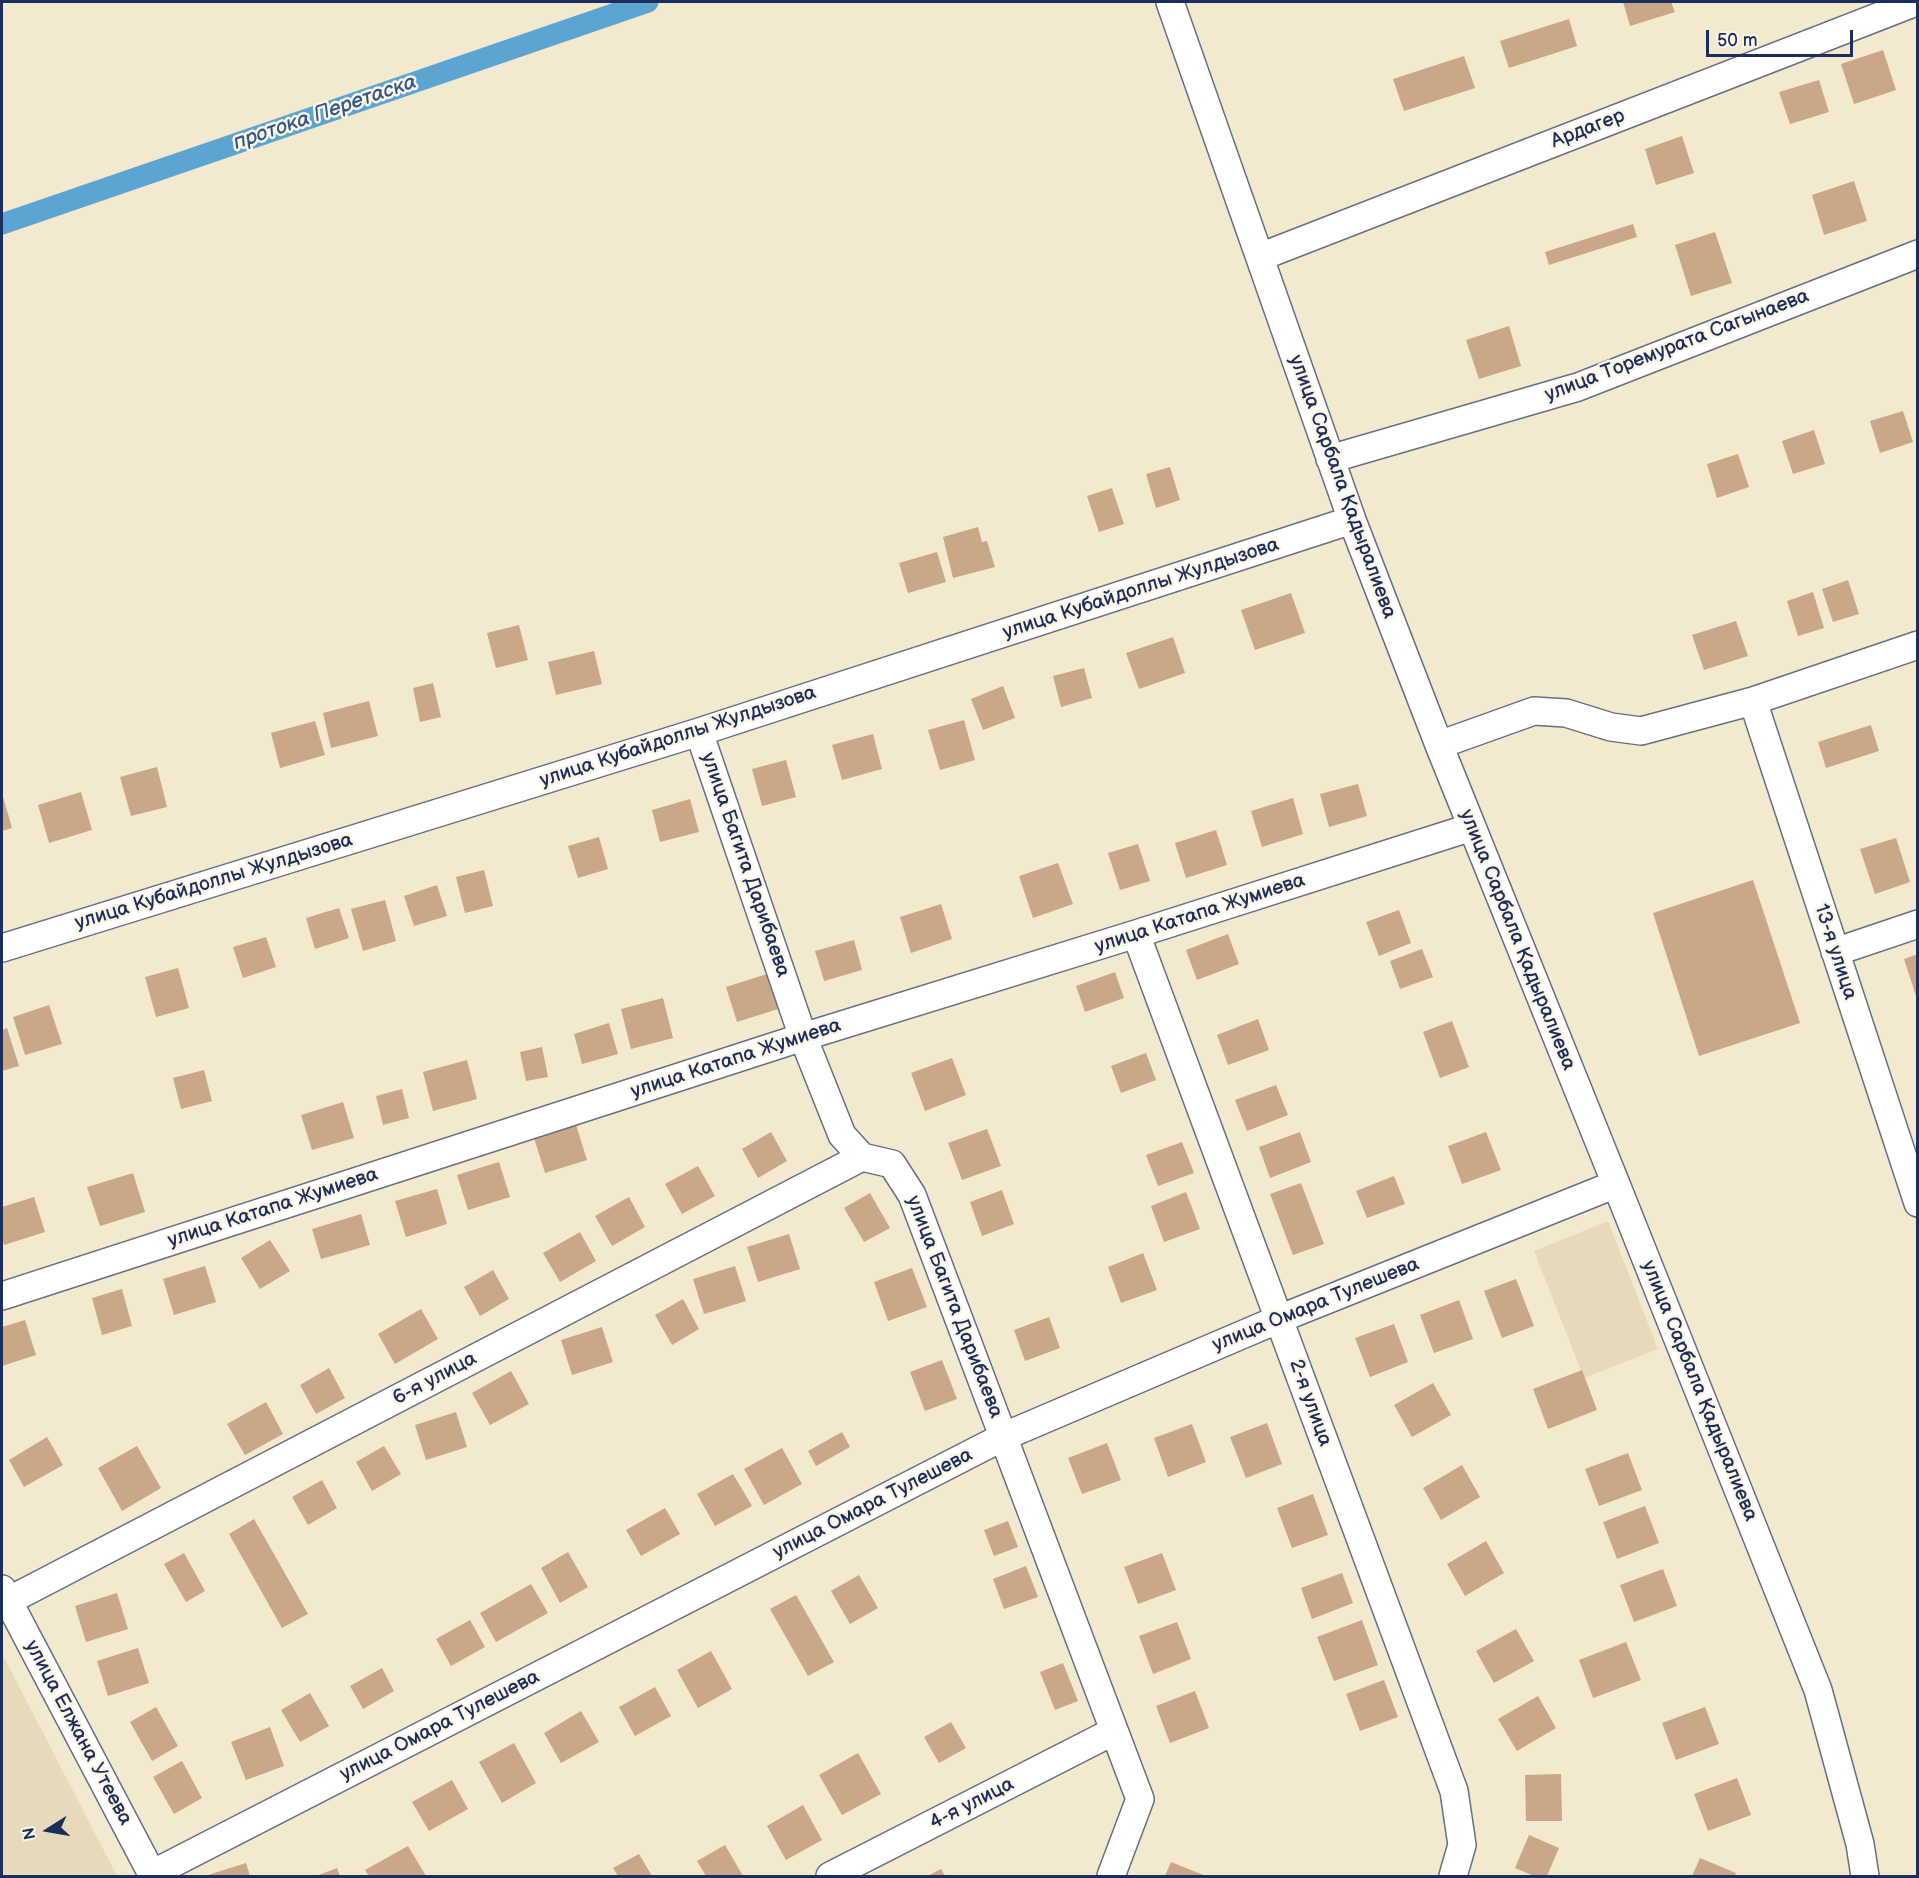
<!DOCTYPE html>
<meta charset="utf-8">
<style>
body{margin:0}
#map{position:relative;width:1919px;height:1878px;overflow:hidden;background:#f2e9ce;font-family:"Balsamiq Sans",sans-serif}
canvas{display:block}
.frame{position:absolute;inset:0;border:3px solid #1b2f5e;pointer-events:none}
.north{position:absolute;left:18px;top:1800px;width:60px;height:60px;-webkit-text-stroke:4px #fcf5e5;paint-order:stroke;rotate:259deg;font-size:16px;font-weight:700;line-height:24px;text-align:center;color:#1b2f5e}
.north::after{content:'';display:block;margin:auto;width:21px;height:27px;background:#1b2f5e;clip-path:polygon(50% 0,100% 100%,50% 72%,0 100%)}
.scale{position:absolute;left:1706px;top:30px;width:147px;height:27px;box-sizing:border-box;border:3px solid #1b2f5e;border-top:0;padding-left:8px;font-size:18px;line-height:21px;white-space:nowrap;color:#1b2f5e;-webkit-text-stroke:4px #fcf5e5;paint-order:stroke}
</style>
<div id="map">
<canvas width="1919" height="1878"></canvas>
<div class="frame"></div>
<div class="north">N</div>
<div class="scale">50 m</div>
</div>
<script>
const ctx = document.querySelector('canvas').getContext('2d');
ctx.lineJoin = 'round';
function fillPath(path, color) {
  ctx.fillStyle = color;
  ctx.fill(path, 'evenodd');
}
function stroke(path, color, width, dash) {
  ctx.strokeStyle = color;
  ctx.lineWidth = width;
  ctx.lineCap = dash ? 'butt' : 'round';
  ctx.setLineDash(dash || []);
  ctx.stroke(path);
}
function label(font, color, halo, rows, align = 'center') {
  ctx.font = font + ' "Balsamiq Sans",sans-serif';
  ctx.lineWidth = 5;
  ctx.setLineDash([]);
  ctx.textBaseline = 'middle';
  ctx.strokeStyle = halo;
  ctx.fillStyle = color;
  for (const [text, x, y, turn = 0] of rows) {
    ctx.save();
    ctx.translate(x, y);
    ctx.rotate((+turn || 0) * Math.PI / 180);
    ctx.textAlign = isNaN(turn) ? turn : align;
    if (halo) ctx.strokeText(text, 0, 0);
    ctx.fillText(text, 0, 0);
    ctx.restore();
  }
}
const built = new Path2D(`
 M1608,1221l50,128 -74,29 -50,-127z
 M2,1654l9,17 106,205h-115z`);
const canal = new Path2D(`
 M2,224l646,-222`);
const building = new Path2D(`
 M1623,2h48l4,10 -45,14z
 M1569,19l8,27 -68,22 -9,-27z
 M1883,50l13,40 -42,14 -13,-40z
 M1464,56l11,32 -71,23 -11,-32z
 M1819,80l10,32 -39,12 -11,-32z
 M1682,136l12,37 -38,12 -11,-36z
 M1854,181l13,40 -43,14 -12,-40z
 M1633,224l4,13 -88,28 -4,-13z
 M1715,232l17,51 -41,13 -16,-51z
 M1509,326l12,40 -42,13 -13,-39z
 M1903,411l10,31 -33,11 -10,-32z
 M1814,430l11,34 -32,10 -11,-33z
 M1738,454l11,33 -32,11 -10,-34z
 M1170,467l10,33 -24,8 -10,-34z
 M1112,488l12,36 -25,8 -12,-36z
 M978,527l4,15 5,-1 8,26 -42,11 -10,-41z
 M937,552l9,30 -38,11 -9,-30z
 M1848,580l11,34 -26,8 -11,-33z
 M1813,592l11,36 -26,8 -11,-35z
 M1291,593l14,40 -50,17 -14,-40z
 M1736,621l12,35 -44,14 -12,-35z
 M519,625l9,35 -32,8 -9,-35z
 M1173,637l12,36 -46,16 -13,-36z
 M594,651l8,33 -46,11 -8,-33z
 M1084,668l8,30 -31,9 -8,-31z
 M433,683l8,34 -21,5 -7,-34z
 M1003,686l12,32 -32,12 -12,-31z
 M369,701l9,35 -47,12 -8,-35z
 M964,720l11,40 -35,10 -12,-40z
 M315,721l10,34 -45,13 -9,-35z
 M1871,725l8,26 -53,17 -8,-26z
 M873,734l9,35 -40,11 -10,-35z
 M786,760l10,37 -34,9 -10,-37z
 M157,767l10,40 -36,9 -11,-39z
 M1358,784l9,32 -38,11 -9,-33z
 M81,792l11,38 -43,13 -11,-38z
 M2,793l10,35 -10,3z
 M1293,798l10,36 -41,13 -11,-36z
 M690,799l9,33 -39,10 -8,-32z
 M1216,830l11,35 -41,13 -11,-35z
 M599,837l9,32 -30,9 -10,-32z
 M1896,838l14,44 -35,12 -15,-45z
 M1138,844l12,37 -30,9 -12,-37z
 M1058,863l15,41 -40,14 -14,-42z
 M484,870l9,36 -28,7 -9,-36z
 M1753,880l47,143 -101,33 -46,-143z
 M437,885l10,31 -33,10 -10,-30z
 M385,900l11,41 -33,10 -12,-42z
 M941,904l11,35 -41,14 -11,-36z
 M339,908l10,30 -34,11 -9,-31z
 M1399,910l12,33 -32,13 -13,-34z
 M1228,934l11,30 -42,16 -11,-30z
 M266,937l10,30 -33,11 -10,-31z
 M854,940l8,30 -38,11 -9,-30z
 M1422,949l11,28 -33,12 -10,-28z
 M1918,954v45h-1l-13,-40z
 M178,968l11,40 -33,9 -11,-40z
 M1115,972l9,26 -39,14 -9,-26z
 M767,974l11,35 -41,13 -11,-35z
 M663,998l10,40 -42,11 -10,-40z
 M49,1005l13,39 -37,11 -12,-38z
 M1258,1019l11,31 -41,15 -11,-30z
 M1452,1021l17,46 -29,11 -17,-46z
 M609,1023l9,31 -36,10 -8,-30z
 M7,1028l12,38 -17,5v-41z
 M542,1047l6,30 -22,4 -6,-29z
 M1146,1053l10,27 -35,13 -10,-27z
 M952,1058l14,37 -41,16 -14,-38z
 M467,1060l10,39 -44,12 -10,-39z
 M204,1070l8,31 -31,8 -8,-31z
 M1276,1085l12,30 -41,16 -12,-31z
 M402,1089l7,29 -26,7 -7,-29z
 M343,1102l11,36 -42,12 -11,-35z
 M576,1125l11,35 -42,13 -11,-35z
 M987,1129l14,37 -39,14 -14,-37z
 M771,1132l16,29 -29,17 -16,-29z
 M1300,1132l11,30 -41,16 -11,-31z
 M1486,1132l15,38 -39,14 -14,-38z
 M1182,1142l12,31 -36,13 -12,-31z
 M499,1162l11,35 -42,13 -11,-35z
 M698,1166l17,30 -33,18 -17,-30z
 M133,1173l12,39 -45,14 -13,-39z
 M1394,1176l11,28 -38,14 -11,-27z
 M1301,1183l23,61 -31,11 -23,-61z
 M437,1189l10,35 -41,13 -11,-36z
 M1002,1190l12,34 -32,12 -12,-34z
 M1186,1192l14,37 -36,13 -13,-36z
 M870,1193l20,35 -26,14 -20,-34z
 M34,1197l11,35 -41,13 -2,-8v-30z
 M629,1197l16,30 -33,19 -17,-30z
 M361,1214l9,31 -49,14 -9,-30z
 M580,1232l16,29 -36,21 -17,-29z
 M789,1234l11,35 -42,13 -11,-35z
 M270,1240l20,31 -30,18 -19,-31z
 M1143,1253l14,37 -36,13 -13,-36z
 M205,1266l11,36 -42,13 -11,-36z
 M735,1266l11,35 -42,13 -11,-35z
 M912,1268l15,39 -39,14 -14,-39z
 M493,1270l16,29 -29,17 -16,-29z
 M1516,1279l18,47 -32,12 -18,-47z
 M122,1289l10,37 -30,9 -10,-37z
 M683,1299l16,30 -27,16 -17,-30z
 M1459,1300l14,39 -39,14 -14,-38z
 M421,1309l17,30 -43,25 -17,-30z
 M1049,1317l11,31 -35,13 -11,-31z
 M25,1320l11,35 -34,11v-39z
 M1394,1324l14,38 -38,15 -15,-39z
 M602,1327l11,35 -41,13 -11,-35z
 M942,1360l15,39 -32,12 -15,-39z
 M329,1368l16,30 -29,16 -16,-29z
 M1582,1370l15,40 -49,19 -15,-40z
 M511,1371l18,33 -39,21 -18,-32z
 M1433,1383l18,32 -39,22 -18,-32z
 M266,1402l17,32 -38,21 -18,-31z
 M456,1412l11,35 -41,13 -11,-35z
 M1267,1423l15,41 -36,14 -16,-41z
 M1192,1424l14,38 -38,15 -14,-39z
 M842,1432l8,15 -34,19 -8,-15z
 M47,1437l16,28 -39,22 -15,-27z
 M1107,1443l14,37 -39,14 -14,-36z
 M137,1446l24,42 -39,23 -24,-43z
 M384,1446l17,28 -29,17 -16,-29z
 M782,1448l20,36 -38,21 -20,-36z
 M1628,1453l14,37 -43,16 -14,-37z
 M1462,1465l18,32 -39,23 -18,-32z
 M733,1474l19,32 -37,20 -18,-32z
 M322,1480l15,28 -29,17 -16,-28z
 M1313,1494l15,41 -36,13 -15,-40z
 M1645,1506l14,37 -42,16 -14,-37z
 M665,1508l15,26 -39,22 -15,-26z
 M254,1519l54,95 -26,14 -53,-94z
 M1008,1521l10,26 -24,9 -10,-26z
 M1486,1541l18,32 -39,23 -18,-32z
 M568,1552l20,35 -28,16 -19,-35z
 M184,1553l21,38 -19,11 -22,-38z
 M1162,1553l14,37 -38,14 -14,-37z
 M1026,1566l12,31 -34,12 -11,-30z
 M1663,1569l14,37 -43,16 -14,-37z
 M1342,1573l11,30 -41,16 -11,-31z
 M859,1575l19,33 -28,16 -19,-33z
 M531,1584l17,29 -52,29 -16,-29z
 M117,1593l11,36 -42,13 -11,-36z
 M796,1595l38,67 -26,14 -38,-67z
 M470,1620l15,27 -34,19 -15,-27z
 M1362,1620l16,45 -44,16 -17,-44z
 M1177,1622l14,37 -38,15 -14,-38z
 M1516,1629l18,32 -40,22 -18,-32z
 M1626,1642l15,38 -48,18 -14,-38z
 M138,1648l11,35 -41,13 -11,-35z
 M711,1651l21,38 -34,19 -21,-38z
 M1063,1663l15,38 -23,9 -15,-38z
 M382,1668l12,23 -31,18 -13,-23z
 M1384,1680l14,37 -38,14 -14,-37z
 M655,1687l16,29 -36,20 -16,-29z
 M1195,1691l14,37 -39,15 -14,-37z
 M310,1693l19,33 -29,16 -19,-32z
 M1538,1696l18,32 -39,23 -19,-32z
 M156,1707l22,39 -26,15 -22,-39z
 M1705,1707l14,37 -43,16 -14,-37z
 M581,1711l18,31 -38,21 -17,-30z
 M951,1722l15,26 -27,15 -15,-26z
 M270,1727l14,39 -38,14 -15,-38z
 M514,1743l22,40 -34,20 -23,-41z
 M858,1753l23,41 -39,21 -23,-40z
 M182,1761l20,37 -28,16 -21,-37z
 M1561,1774l1,47h-36l-1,-46z
 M1737,1778l14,37 -43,16 -14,-37z
 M452,1780l16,29 -39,22 -17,-29z
 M803,1805l19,35 -36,20 -19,-34z
 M1529,1835l30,13 -12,28h-13l-19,-8z
 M725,1845l18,31h-37l-9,-15z
 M408,1846l18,30h-57l-4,-6z
 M639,1854l13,22h-34l-5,-8z
 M1700,1858l36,15 -1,3h-43z
 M1171,1862l35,14h-41z
 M246,1863l4,13h-45z
 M337,1868l3,8h-24z
 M941,1869l4,7h-18z`);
const minor = new Path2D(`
 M1170,2l182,518 87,225 177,439 202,506 42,154 5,32
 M1260,257l656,-255
 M1330,459l248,-72 340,-133
 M1753,701l165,502
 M699,732l104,305 39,98 20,22 30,7 20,31 228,604 -29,77
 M1439,745l95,-34 32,2 45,14 30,4 112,-30 165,-56
 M1136,934l318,857 8,54 -9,31
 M2,948l697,-216 653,-212
 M1835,952l83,-28
 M2,1296l801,-259 333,-103 336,-107
 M2,1589l151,287
 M8,1601l854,-444
 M152,1874l853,-438 274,-117 337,-135
 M830,1876l284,-145`);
const streetNames = [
 ["Ардагер",1588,129,-21],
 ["улица Торемурата Сагынаева",1677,346,-21],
 ["улица Сарбала Қадыралиева",1342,487,70],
 ["улица Кубайдоллы Жулдызова",1141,589,-18],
 ["улица Кубайдоллы Жулдызова",678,737,-18],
 ["улица Багита Дарибаева",745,865,71],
 ["улица Кубайдоллы Жулдызова",214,882,-17],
 ["улица Катапа Жумиева",1200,914,-18],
 ["улица Сарбала Қадыралиева",1517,940,68],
 ["13-я улица",1835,952,72],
 ["улица Катапа Жумиева",736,1059,-18],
 ["улица Катапа Жумиева",273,1208,-18],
 ["улица Омара Тулешева",1316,1305,-22],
 ["улица Багита Дарибаева",954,1307,69],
 ["6-я улица",435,1379,-28],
 ["улица Сарбала Қадыралиева",1699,1391,68],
 ["2-я улица",1310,1403,70],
 ["улица Омара Тулешева",873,1504,-27],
 ["улица Омара Тулешева",440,1726,-27],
 ["улица Елжана Утеева",78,1733,62],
 ["4-я улица",972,1804,-27]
];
const waterNames = [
 ["протока Перетаска",325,113,-19]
];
fillPath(built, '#e7daba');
stroke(canal, '#5ca5d3', 21);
fillPath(building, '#caa787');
stroke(minor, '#667085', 30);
stroke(minor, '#fff', 27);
label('20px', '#1b2f5e', '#fcf5e5', streetNames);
label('italic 21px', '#325887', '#fcf5e5', waterNames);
</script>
